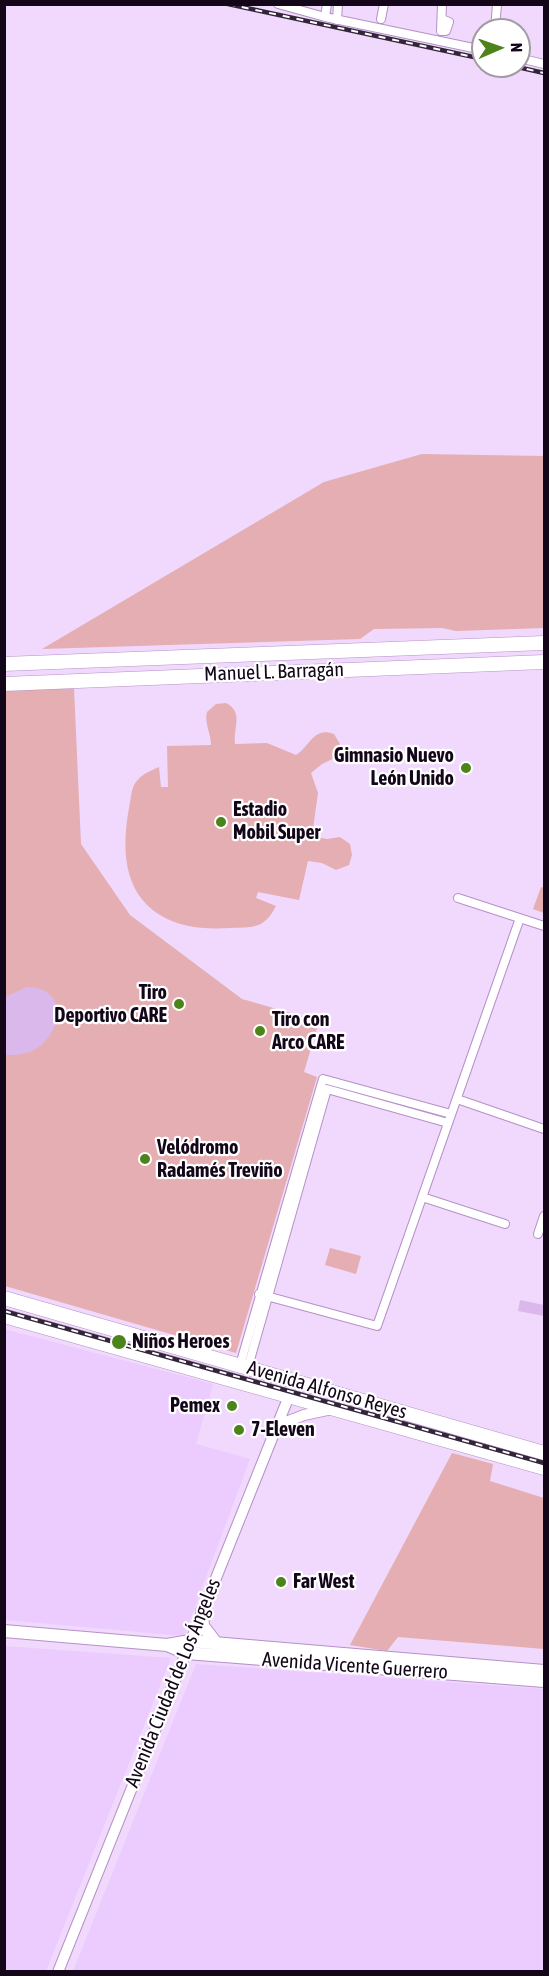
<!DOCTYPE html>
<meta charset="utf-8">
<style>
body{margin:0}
#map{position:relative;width:549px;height:1976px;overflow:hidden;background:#f0d9fc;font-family:"Asap Condensed",sans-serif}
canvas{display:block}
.frame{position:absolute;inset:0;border:6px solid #130619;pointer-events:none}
.north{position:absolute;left:471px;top:18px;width:60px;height:60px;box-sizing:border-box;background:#fff;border:2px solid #a19ba3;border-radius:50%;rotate:88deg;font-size:16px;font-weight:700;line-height:24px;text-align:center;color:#130619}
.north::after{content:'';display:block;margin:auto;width:21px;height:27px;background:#4c831b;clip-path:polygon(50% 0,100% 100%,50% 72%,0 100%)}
</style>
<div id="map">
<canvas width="549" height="1976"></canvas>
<div class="frame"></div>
<div class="north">N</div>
</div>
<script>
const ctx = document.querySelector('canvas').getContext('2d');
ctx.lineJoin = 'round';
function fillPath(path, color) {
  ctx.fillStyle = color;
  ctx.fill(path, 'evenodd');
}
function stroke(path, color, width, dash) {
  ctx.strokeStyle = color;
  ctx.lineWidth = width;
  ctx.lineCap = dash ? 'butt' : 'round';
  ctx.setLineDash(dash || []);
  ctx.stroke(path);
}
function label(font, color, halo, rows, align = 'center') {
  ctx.font = font + ' "Asap Condensed",sans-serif';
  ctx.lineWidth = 4.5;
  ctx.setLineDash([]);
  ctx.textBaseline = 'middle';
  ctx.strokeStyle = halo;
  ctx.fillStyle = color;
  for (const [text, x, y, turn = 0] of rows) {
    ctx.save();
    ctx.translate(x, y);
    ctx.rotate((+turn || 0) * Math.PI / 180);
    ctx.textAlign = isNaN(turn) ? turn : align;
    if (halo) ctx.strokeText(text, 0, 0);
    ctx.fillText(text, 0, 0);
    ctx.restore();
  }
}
const built = new Path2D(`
 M4,1329l209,55 -17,60 54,15 -66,177 -179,-16z
 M4,1646l167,12 -125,313h-41z
 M196,1664l348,25v282h-471z`);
const green = new Path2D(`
 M422,454l122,2v172l-88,3 -14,-3 -68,1 -14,10 -318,10 282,-167z
 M74,688l7,156 49,71 112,84 77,22 -15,51 13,5 -81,276 -231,-67v-596z
 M226,703c18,9 7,25 9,41l32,-1 29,12c14,-9 18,-29 38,-21l6,10 -3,13 -15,7 -11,9 7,20 -6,43 15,3 13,-2 10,7 2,11 -3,10 -13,5 -14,-7 -14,-2 -9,39 -41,-8 -2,6 20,8c-12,23 -22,21 -45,22 -25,1 -48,1 -71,-13 -38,-23 -38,-69 -31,-107 2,-8 2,-20 7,-26 6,-8 14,-11 23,-15l2,20h7l-1,-41 44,-1c0,-12 -7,-22 -4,-33l9,-8z
 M541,887l3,1v25l-11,-4z
 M330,1248l31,8 -5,18 -31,-9z
 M452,1453l41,11 -3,17 54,17v151l-146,-12 -11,14 -37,-6z`);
const water = new Path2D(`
 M27,987c42,0 37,48 5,64 -8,4 -19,4 -27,4v-58z
 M520,1300l24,5v11l-26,-5z`);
const minor = new Path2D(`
 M278,4l47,13 158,33
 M442,4l-1,27h5l3,-9 -7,-3
 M325,17l2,-13
 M381,19l3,-15
 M337,20l1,-16
 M495,30l2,-26
 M519,58l25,6
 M458,898l86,28
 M457,1099l87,30
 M422,1197l83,27
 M538,1234l6,-18
 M259,1294l118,32 143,-408
 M240,1365l83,-286 128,35
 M248,1367l79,-278 121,34`);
const tertiary = new Path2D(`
 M278,1425l26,-10 28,-6
 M58,1972l231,-576`);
const secondary = new Path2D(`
 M202,1611l1,15 13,17
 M4,1631l163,14 23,-4 354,30
 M167,1645l19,8 358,28`);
const trunk = new Path2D(`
 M4,664l540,-21
 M4,684l540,-22
 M4,1298l540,155
 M4,1316l540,152`);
const rail = new Path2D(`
 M228,4l255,55
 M513,66l31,7
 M4,1311l540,152`);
const markers = [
 [466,768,6,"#4c831b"],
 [221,822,6,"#4c831b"],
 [179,1004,6,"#4c831b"],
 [260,1031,6,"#4c831b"],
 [145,1159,6,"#4c831b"],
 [119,1342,8,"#4c831b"],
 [232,1406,6,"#4c831b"],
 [239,1430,6,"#4c831b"],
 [281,1582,6,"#4c831b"]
];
const streetNames = [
 ["Manuel L. Barragán",274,672,-2],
 ["Avenida Alfonso Reyes",327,1390,16],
 ["Avenida Vicente Guerrero",355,1666,4],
 ["Avenida Ciudad de Los Ángeles",173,1683,-68]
];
const poiNames = [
 ["Gimnasio Nuevo",454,756,"right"],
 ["León Unido",454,779,"right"],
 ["Estadio",233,810],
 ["Mobil Super",233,833],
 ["Tiro",167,993,"right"],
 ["Deportivo CARE",167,1016,"right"],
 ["Tiro con",272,1020],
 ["Arco CARE",272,1043],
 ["Velódromo",157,1148],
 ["Radamés Treviño",157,1171],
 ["Niños Heroes",132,1342],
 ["Pemex",220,1406,"right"],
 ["7-Eleven",251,1430],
 ["Far West",293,1582]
];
fillPath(built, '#eccbfe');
fillPath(green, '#e4aeb2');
fillPath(water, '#dab8ec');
stroke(minor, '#b591c7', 10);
stroke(tertiary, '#b591c7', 12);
stroke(secondary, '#b591c7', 14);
stroke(trunk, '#b591c7', 15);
stroke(minor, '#fff', 8);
stroke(tertiary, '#fff', 10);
stroke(secondary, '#fff', 12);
stroke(trunk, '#fff', 14);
stroke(rail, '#322439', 4.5);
stroke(rail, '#fff', 2, [7]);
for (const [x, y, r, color] of markers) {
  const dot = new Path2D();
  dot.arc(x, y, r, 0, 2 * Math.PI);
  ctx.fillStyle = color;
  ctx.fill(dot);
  stroke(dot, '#fff', 2);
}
label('20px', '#130619', '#fff', streetNames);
label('bold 20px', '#130619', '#fff', poiNames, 'left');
</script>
